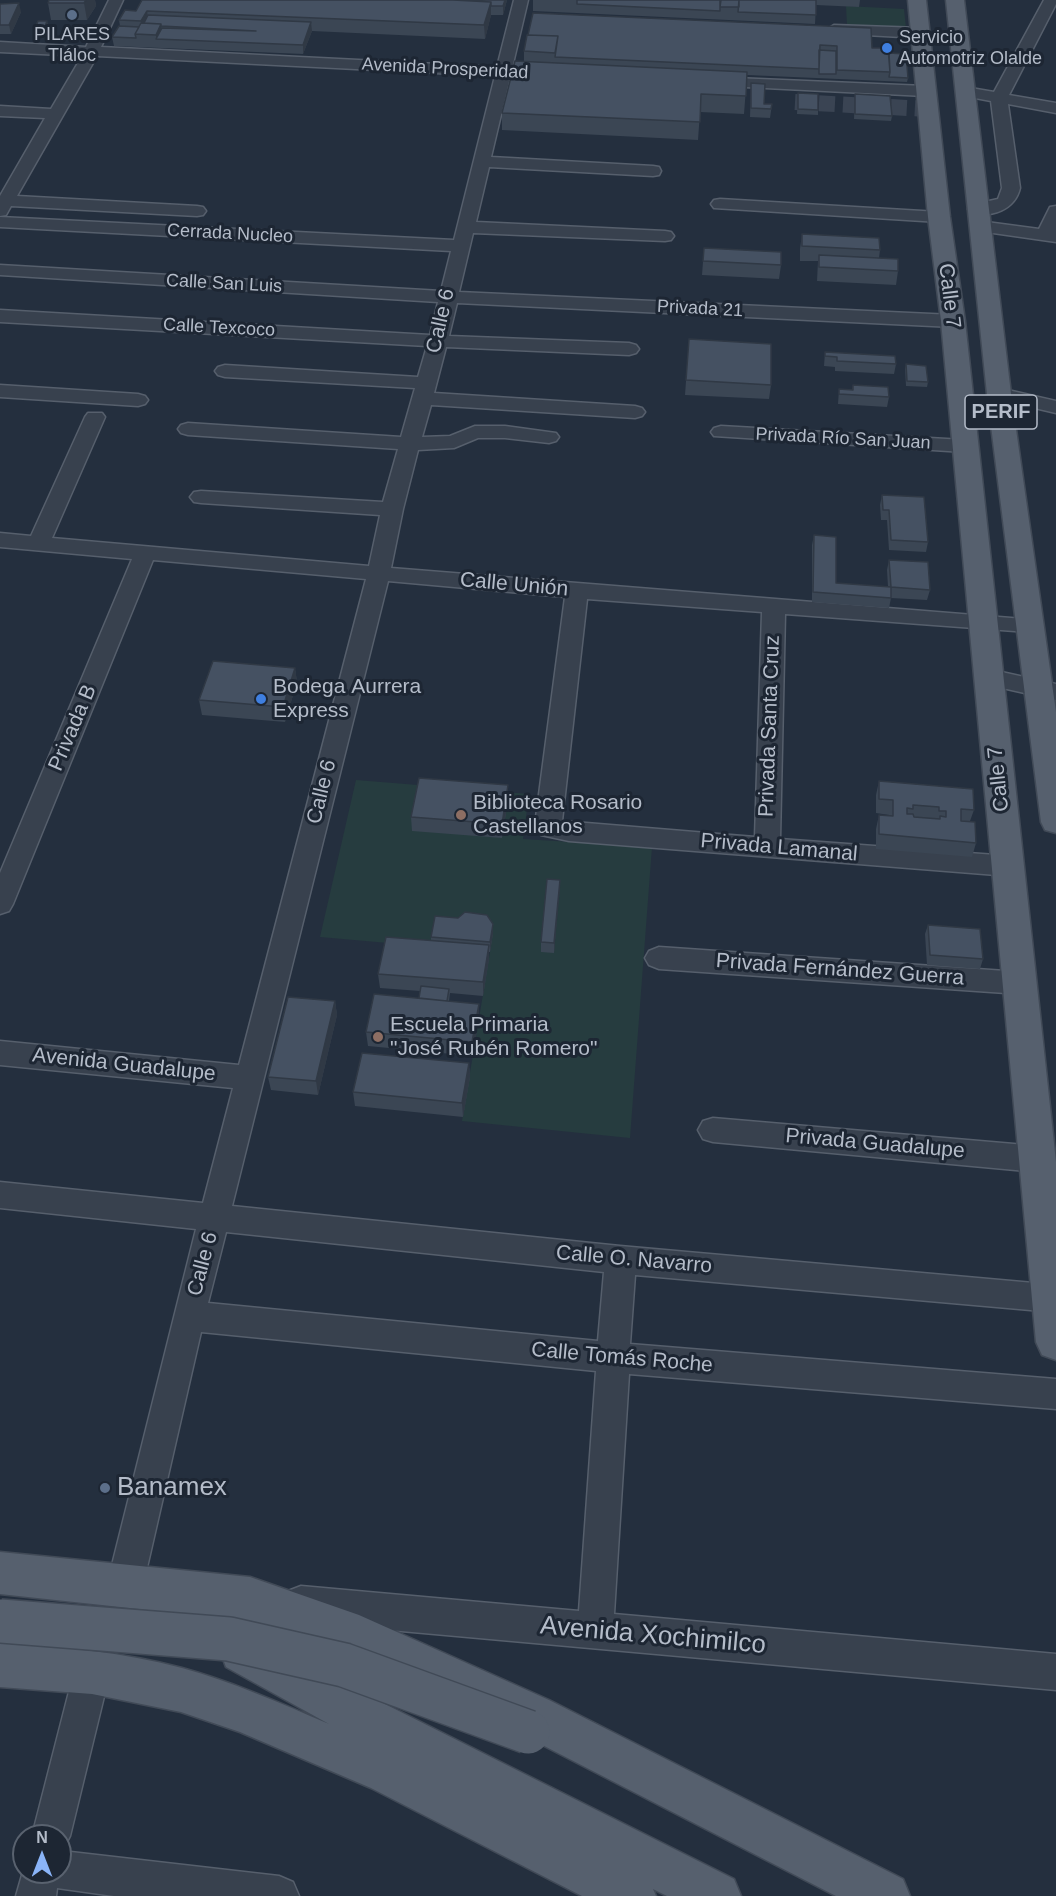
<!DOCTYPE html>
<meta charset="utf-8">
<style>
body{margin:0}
#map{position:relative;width:1056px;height:1896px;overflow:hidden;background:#242f3e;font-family:Helvetica,sans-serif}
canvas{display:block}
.north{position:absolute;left:12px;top:1824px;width:60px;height:60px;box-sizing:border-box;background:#1d2633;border:2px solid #59626f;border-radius:50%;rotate:0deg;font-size:16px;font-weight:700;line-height:24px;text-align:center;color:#b4bcc9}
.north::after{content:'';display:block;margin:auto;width:21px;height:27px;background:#8ab4f8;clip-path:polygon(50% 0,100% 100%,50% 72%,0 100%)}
</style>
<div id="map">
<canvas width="1056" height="1896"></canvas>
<div class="north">N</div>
</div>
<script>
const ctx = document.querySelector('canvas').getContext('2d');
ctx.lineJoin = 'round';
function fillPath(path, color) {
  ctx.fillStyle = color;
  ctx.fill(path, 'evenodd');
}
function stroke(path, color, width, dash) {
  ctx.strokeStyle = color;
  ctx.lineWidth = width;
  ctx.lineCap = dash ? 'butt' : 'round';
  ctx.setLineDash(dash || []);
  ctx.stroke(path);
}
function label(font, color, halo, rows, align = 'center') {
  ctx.font = font + ' Helvetica,sans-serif';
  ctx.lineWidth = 6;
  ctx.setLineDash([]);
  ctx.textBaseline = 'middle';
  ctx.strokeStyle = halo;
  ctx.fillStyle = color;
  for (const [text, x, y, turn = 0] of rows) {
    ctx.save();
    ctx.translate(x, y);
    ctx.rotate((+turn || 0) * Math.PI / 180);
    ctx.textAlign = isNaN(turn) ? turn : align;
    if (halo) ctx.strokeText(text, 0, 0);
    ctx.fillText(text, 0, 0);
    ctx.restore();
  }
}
const green = new Path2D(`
 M846,6l58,3 2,19 -59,-3z
 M356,780l173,14 -6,45 129,8 -22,291 -168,-17 28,-169 -170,-15z`);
const minorTunnel = new Path2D(`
 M795,102l132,7`);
const minor = new Path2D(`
 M109,0h14l-22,47 396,20 17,-67h14l-16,68 14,2 2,3 -8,5 -10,-1 -19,80 162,9 6,1 2,4 -2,4 -6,1 -164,-9 -13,55 189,9 6,1 3,4 -3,4 -6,1 -192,-8 -14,59 494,23 7,2 2,4 -2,4 -7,2 -496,-24 -8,33 180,7 7,2 3,4 -3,4 -7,2 -183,-8 -12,46 201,13 7,2 3,4 -3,4 -7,2 -204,-13 -9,32 28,-1 25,-10h30l51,7 3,4 -3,4 -7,2 -44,-5h-27l-24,10 -36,2 -15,59 -12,59 645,52 3,5 -3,5 -8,2 -243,-18 -5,225 229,17 9,3 4,7 -4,7 -9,3 -440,-35 -28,-6 -4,-7 -1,-11 29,-220 -177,-16 -156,625 388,40 436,39v26l-3,1 -418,-37 -5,69 426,35v30l-427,-35 -15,240 442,40v36l-755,-68 -13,-5 -5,-13 5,-13 13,-5 278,25 17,-240 -395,-39 -58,253 -6,12 -12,6 -12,-6 -6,-12 89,-356 -196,-21v-26l203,21 30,-115 -233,-23v-24l239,24 127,-486 -213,-19 -140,344 -4,7 -9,3v-41l132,-314 -132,-12v-14l31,3 54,-119 3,-4h14l3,4 -53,121 317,28 11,-51 -179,-12 -7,-1 -4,-5 4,-5 7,-1 182,11 15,-53 -210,-14 -7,-2 -3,-4 3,-4 7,-2 213,14 14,-49 -190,-11 -7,-2 -3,-4 3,-4 7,-2 193,12 9,-31 -427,-24v-12l430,25 8,-33 -438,-27v-10l441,26 10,-40 -451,-24v-10l454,23 41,-164 -398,-20 -80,140 180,10 6,1 3,4 -3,4 -6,1 -186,-10 -5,9 -6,1v-20l45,-78 -45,-2v-10l51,3 31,-53 -82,-4v-10l86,5zM587,599l175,13 -7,225 -193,-16zM226,1232l378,40 -6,69 -390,-38z
 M1044,0h12v4l-47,91 47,8v10l-48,-9 12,84c-5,22 -29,30 -49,25l-3,-4 3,-4 27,-6 4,-11 -11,-87 -32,-6 -2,-3 8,-5 29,5z
 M834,25l86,3 8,5 -8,5 -91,-5 -3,-3z
 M711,77l214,9 8,5 -8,5 -220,-11 -2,-3 2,-3z
 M720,199l219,13 6,1 3,4 -3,4 -6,1 -225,-14 -3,-4 3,-4z
 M1056,206v36l-77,-11 -6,-1 -3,-4 3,-4 6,-1 60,8 11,-22z
 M0,385l138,9 7,2 3,4 -3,4 -7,2 -138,-9z
 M999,388l57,13v12l-64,-15 -3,-4 3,-4z
 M721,426l243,14 7,2 3,4 -3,4 -7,2 -250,-16 -3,-4 3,-4z
 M988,669l68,15v16l-76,-17 -4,-6 4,-6z
 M659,947l361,25 10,3 4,8 -4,8 -10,3 -361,-25 -10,-4 -4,-7 4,-7z
 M713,1118l324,28 11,4 4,9 -4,9 -11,4 -324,-30 -10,-3 -5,-9 5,-9z
 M92,1654l13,5 5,13 -40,164 -8,15 217,25 14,6 6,14h-185l-57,-8 -1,8h-40l8,-28v4h36v-36h-28l42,-164 5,-13z`);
const major = new Path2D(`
 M908,0h18l24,217 15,104 91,841v198l-14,-5 -6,-13 -95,-1021 -13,-104z
 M946,0h18l47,394 45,318v121l-11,-3 -4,-8 -54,-428z
 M0,1552l250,25 109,38 190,85 354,179 7,17h-74l-319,-164 -164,-75 -103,-36 -250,-27z
 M242,1629l97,52 395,198 7,17h-74l-14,-7 3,7h-74l-211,-108 -131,-56 -59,-20 -89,-18 -92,-7v-44c61,4 123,9 182,25 51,14 98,35 147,56l-103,-57 -6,-16 6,-16z`);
const majorBridge = new Path2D(`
 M0,1621l229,18 115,26 184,67`);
const wall = new Path2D(`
 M49,0h46l1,6 -9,14h-36l-3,-17z
 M507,0l-4,15h-12l-6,24 -173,-8 -9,23 -189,-8 -2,-9 8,-11 -1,-6 17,-9z
 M533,0h327l-1,7 -43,-2 -1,19 -282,-13z
 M0,4l21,8 -10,22h-11z
 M533,13l339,35 17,5 19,25 -1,4 -160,-7 -3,39 -44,-2 -2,28 -196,-10v-17l22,-52v-10z
 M47,21l1,5 -4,8h-8l-1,-5z
 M751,83l13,21h8l-2,14 -20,-1z
 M798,93l20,17v5l-21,-1z
 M855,94l37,22 -1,5 -37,-2z
 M802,234l78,16 -1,8 19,13 -2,14 -79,-4 1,-20h-18v-12z
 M704,248l77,17 -2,14 -77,-4z
 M689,339l82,46 -2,14 -84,-4z
 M825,352l71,12 -2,10 -59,-3v-4l-11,-1z
 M906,364l22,18 -1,5 -21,-1 -1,-17z
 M853,385l36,12 -2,10 -49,-3 1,-15 13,1z
 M882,495l46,47 -2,10 -37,-2 -2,-30h-6l-1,-15z
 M814,535l22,48 52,4 -1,-17 2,-10 41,30 -3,10 -36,-2 -2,10 -77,-6v-57z
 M295,668l2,14 -12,40 -83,-7 -3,-15z
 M879,781l95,29 -4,11 6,22 -4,14 -96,-8v-20l3,-14 10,1v-1l-13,-2v-18z
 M508,800l-6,38 -90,-7 -1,-14z
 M560,880l-6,73 -13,-1v-10z
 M928,925l55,34 -3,10 -53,-4 -2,-31z
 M493,933l-3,19h-1v7l-6,37 -33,-3 -1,8 30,3v13l-6,39 -105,-10 -2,-14 53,-34 1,-7 -40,-3 -2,-14 53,-34v-3z
 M335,1001l2,14 -19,80 -47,-5 -3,-13z
 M469,1063l1,14 -7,40 -108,-11 -2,-14z`);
const shadedWall = new Path2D(`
 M86,0h9l1,6 -9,14 -3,-17z
 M505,0h2l-4,15v-9z
 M491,2v13l-6,24 -1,-14z
 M19,3l2,9 -10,22 -2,-9z
 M147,11l2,13 -7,2 -1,-5z
 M47,21l1,5 -4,8v-5z
 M311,22l1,9 -9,23v-9z
 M161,24l2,13 -7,2v-4z
 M295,668l2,14 -12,40 -2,-15z
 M508,785v15l-6,38v-14z
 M560,880v9l-6,64v-10z
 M493,924v9l-3,19v-10z
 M489,945v14l-6,37v-14z
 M335,1001l2,14 -19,80 -2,-14z
 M479,1004v13l-6,39 -1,-14z
 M469,1063l1,14 -7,40 -1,-14z`);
const building = new Path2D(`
 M49,0h37l-2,3h-36z
 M142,0h311l38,2 -7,23 -337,-14 -6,10 -22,-1 6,-10 11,1z
 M453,0h52l-2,6h-12v-4z
 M577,0h143v11l-143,-7z
 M721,0h18v7h-19z
 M739,0h77v15l-78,-3z
 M19,3l-10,22h-9v-21z
 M533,13l338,15 1,20h16l2,24 -53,-2v-24l-17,-1 -1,24 -264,-12 3,-21 -30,-1z
 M148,15l163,7 -8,23 -147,-6 6,-11 94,3 -95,-5v-2l-17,-1z
 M38,21h9l-3,8h-9z
 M141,23l20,1 -5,11 -21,-1z
 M119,26l20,1 -4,7 1,4 -24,-1z
 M527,35l31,1 -3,17 -31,-2z
 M819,50l17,1v23h-17z
 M889,53l17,1 2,24 -19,-1 1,-5z
 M515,61l232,11 -1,24 -45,-2 -1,28 -198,-9z
 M751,83l14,1 -1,20h8l-1,5 -20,-1z
 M798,93l20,1v16l-20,-1z
 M855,94l35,2 2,20 -37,-2z
 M802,234l77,4 1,12 -78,-4z
 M704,248l77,4v13l-78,-4z
 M819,255l79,4v12l-79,-4z
 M689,339l82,5v41l-85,-5z
 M825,352l70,4 1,8 -59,-3v-4l-12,-1z
 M906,364l20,2 2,16 -21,-1z
 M853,385l35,2 1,10 -50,-3v-5l14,1z
 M882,495l42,2 4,45 -37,-2 -2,-30h-6z
 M814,535l22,2v46l55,4v11l-78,-6z
 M889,560l39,2 2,28 -39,-3z
 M213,661l82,7 -12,39 -84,-7z
 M419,778l89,7 -6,39 -91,-7z
 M879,781l94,8 1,21 -13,-1v12l14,1 1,21 -97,-9v-19l14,1v-16l-14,-1zM913,805l26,2v4h7v6l-6,-1v3l-26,-2 -1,-3h-6v-6l6,1z
 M547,879l13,1 -6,63 -13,-1z
 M465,912l22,3 6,9 -3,18 -59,-5 4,-21 23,2z
 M928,925l52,4 3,30 -53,-4z
 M386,937l103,8 -6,37 -105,-8z
 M421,986l28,3 -2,12 -28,-3z
 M374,994l105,10 -7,38 -106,-10z
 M288,997l47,4 -19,80 -48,-4z
 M362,1053l107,10 -7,40 -109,-11z`);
const markers = [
 [72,15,6,"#5c6f8a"],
 [887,48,6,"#3f7fe0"],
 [261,699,6,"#3f7fe0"],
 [461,815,6,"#8d6e63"],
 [378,1037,6,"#8d6e63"],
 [105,1488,6,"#5c6f8a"]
];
const farPoinames = [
 ["PILARES",72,35],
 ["Tláloc",72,56],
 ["Servicio",899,38,"left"],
 ["Automotriz Olalde",899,59,"left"]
];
const farStreetnames = [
 ["Avenida Prosperidad",445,69,3],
 ["Cerrada Nucleo",230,234,3],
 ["Calle San Luis",224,284,3],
 ["Privada 21",700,309,3],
 ["Calle Texcoco",219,328,3],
 ["Privada Río San Juan",843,439,3]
];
const shields = [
 [1001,412,72]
];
const shieldNames = [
 ["PERIF",1001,412]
];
const streetNames = [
 ["Calle 7",949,296,83],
 ["Calle 6",441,321,-77],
 ["Calle Unión",514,585,5],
 ["Privada Santa Cruz",770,726,-88],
 ["Privada B",73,728,-67],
 ["Calle 7",999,779,-96],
 ["Calle 6",322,792,-76],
 ["Privada Lamanal",779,848,5],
 ["Privada Fernández Guerra",840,970,4],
 ["Avenida Guadalupe",124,1065,6],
 ["Privada Guadalupe",875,1144,5],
 ["Calle O. Navarro",634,1260,5],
 ["Calle 6",203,1264,-75],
 ["Calle Tomás Roche",622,1358,5]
];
const poiNames = [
 ["Bodega Aurrera",273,687],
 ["Express",273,711],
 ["Biblioteca Rosario",473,803],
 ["Castellanos",473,827],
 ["Escuela Primaria",390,1025],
 ["\"José Rubén Romero\"",390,1049]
];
const nearPoinames = [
 ["Banamex",117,1488]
];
const nearStreetnames = [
 ["Avenida Xochimilco",653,1636,5]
];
fillPath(green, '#263c3f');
stroke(minorTunnel, '#3a4453', 16, [16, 8]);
stroke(minor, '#565f6c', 3);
stroke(major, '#414a57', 3);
fillPath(minor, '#38414e');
fillPath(major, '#56606e');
stroke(majorBridge, '#414a57', 46, []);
stroke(majorBridge, '#56606e', 43);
fillPath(wall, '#3b4654');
fillPath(shadedWall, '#303945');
fillPath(building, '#455162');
stroke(building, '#303945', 1.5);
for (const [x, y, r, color] of markers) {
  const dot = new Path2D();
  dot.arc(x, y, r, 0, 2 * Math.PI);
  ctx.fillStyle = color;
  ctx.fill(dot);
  stroke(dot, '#1d2633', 2);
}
label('18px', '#b4bcc9', '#1d2633', farPoinames);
label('18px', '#b4bcc9', '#1d2633', farStreetnames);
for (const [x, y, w] of shields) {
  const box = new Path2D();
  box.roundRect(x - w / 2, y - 17, w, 34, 4.5);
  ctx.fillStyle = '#1d2633';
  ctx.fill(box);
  stroke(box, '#b4bcc9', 1.5);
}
label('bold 20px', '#b4bcc9', null, shieldNames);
label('21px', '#b4bcc9', '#1d2633', streetNames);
label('21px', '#b4bcc9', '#1d2633', poiNames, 'left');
label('26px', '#b4bcc9', '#1d2633', nearPoinames, 'left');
label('26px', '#b4bcc9', '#1d2633', nearStreetnames);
</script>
